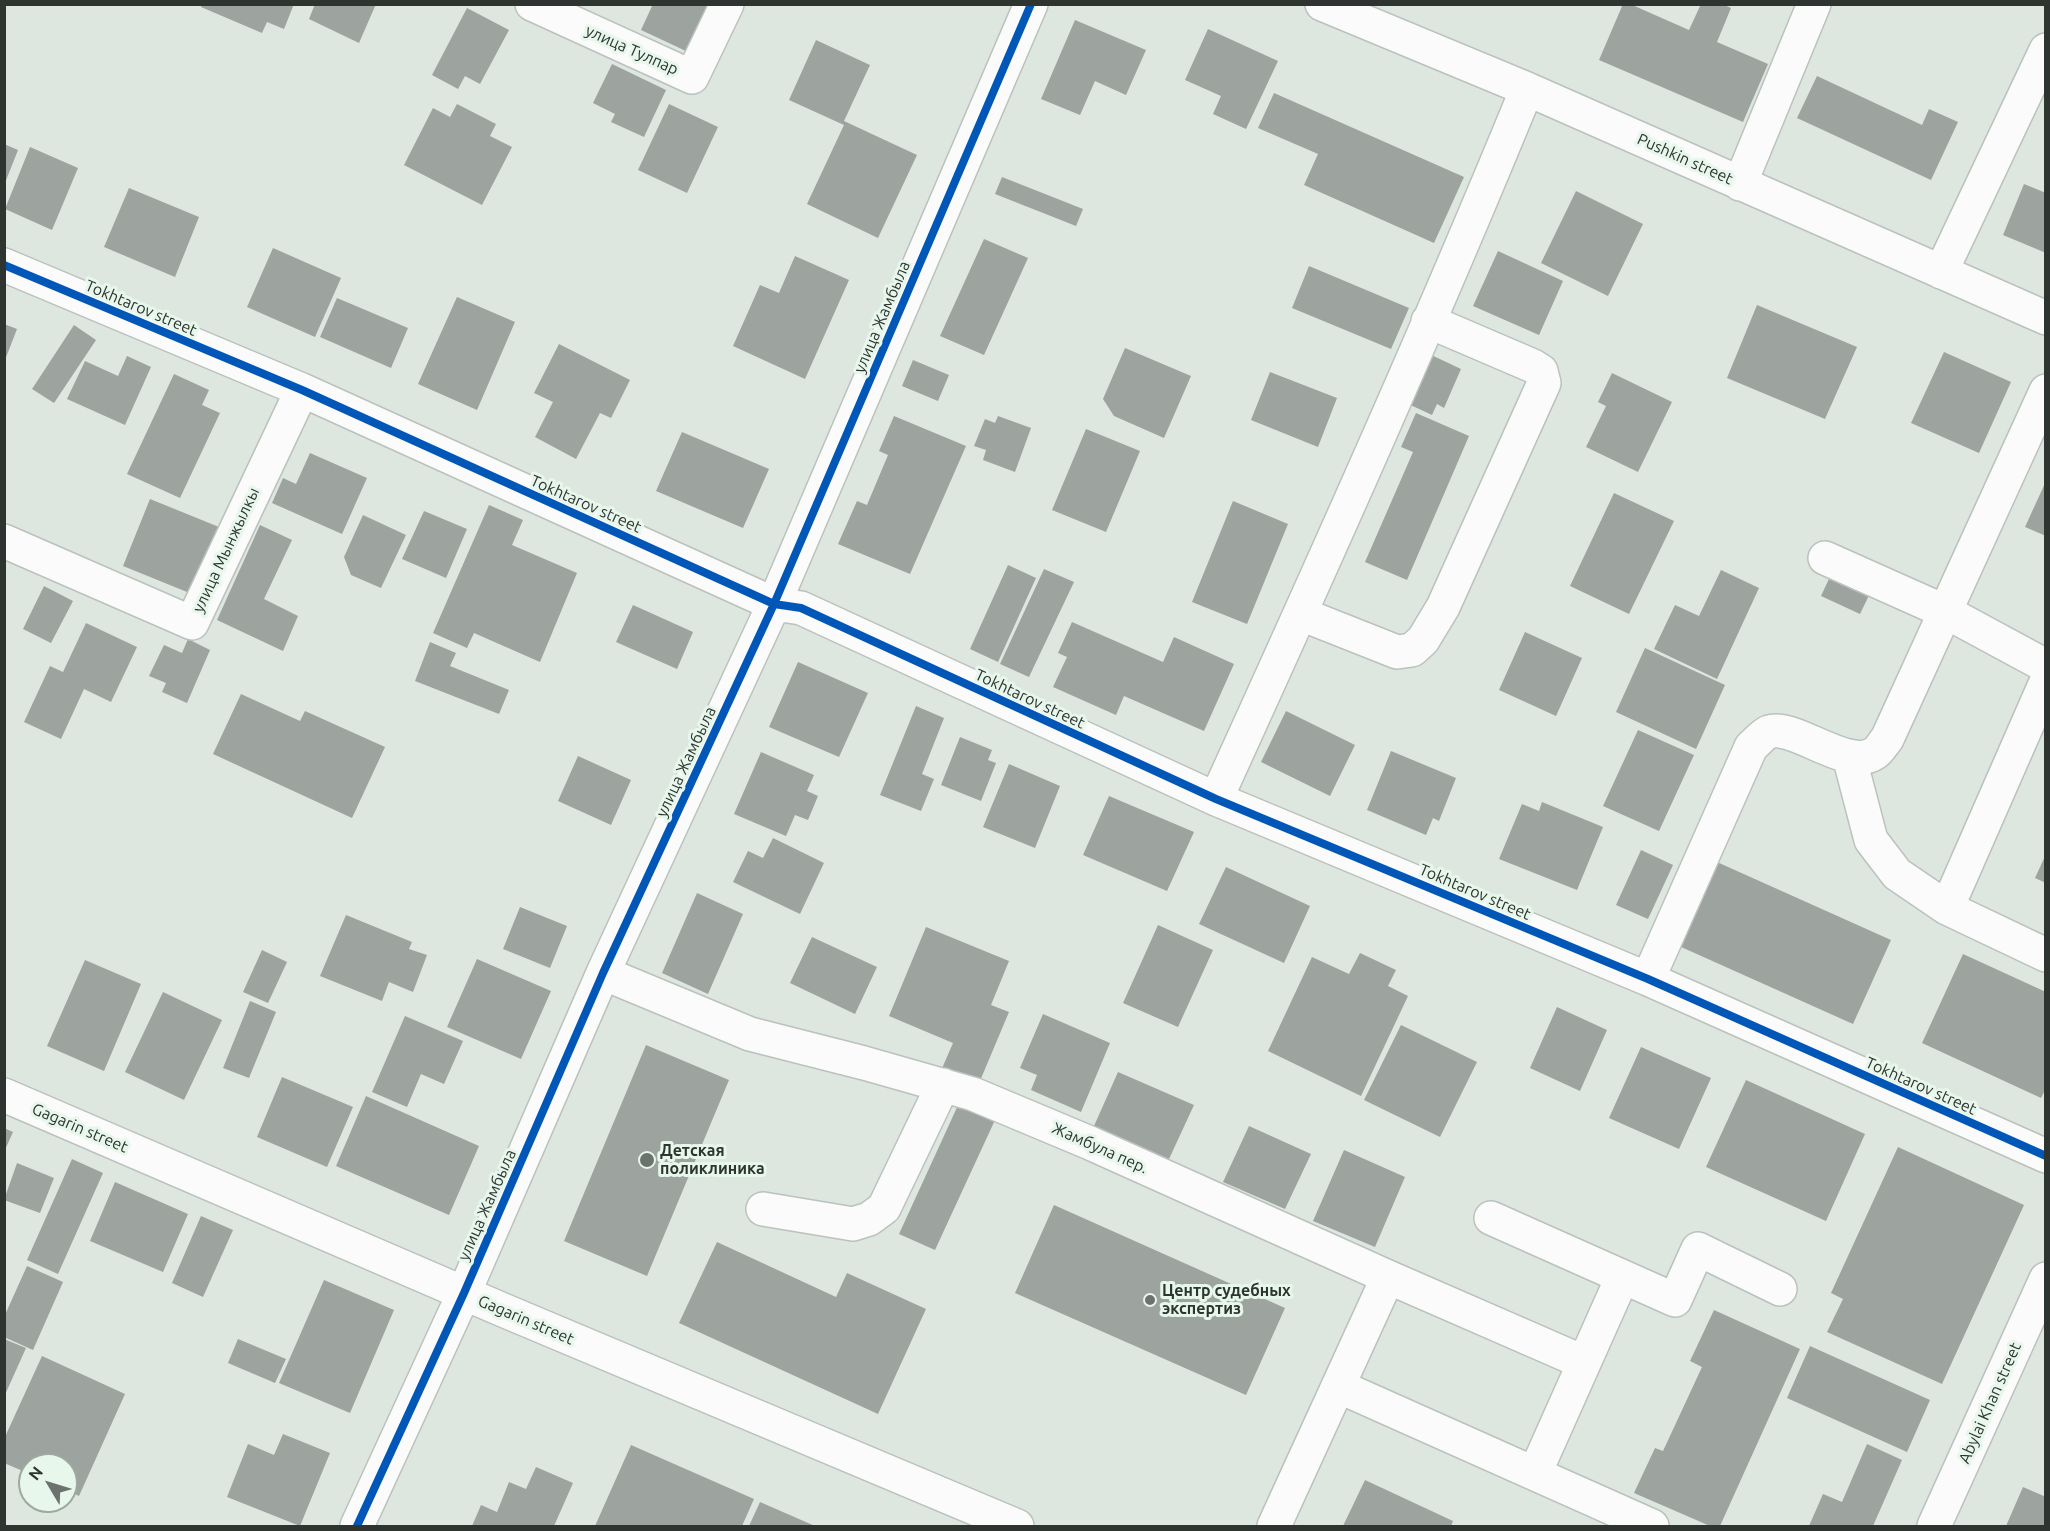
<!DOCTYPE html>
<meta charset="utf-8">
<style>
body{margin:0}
#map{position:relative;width:2050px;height:1531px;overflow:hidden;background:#dee6e0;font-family:Ubuntu,sans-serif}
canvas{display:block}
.frame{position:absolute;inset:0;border:6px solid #2e3430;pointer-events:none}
.north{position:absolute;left:18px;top:1453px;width:60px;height:60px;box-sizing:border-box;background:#e7f7ec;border:2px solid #9da9a1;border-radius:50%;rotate:308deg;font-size:16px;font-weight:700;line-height:24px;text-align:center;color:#2e3430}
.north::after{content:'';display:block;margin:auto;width:21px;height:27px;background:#6c726e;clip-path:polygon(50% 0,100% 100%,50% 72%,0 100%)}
</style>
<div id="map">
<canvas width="2050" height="1531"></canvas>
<div class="frame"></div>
<div class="north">N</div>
</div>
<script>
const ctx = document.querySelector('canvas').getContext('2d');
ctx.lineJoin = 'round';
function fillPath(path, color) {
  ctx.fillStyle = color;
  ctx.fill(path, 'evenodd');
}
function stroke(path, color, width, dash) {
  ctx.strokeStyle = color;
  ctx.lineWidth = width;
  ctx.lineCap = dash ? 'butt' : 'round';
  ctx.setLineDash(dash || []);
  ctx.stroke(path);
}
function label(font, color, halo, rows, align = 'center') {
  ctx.font = font + ' Ubuntu,sans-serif';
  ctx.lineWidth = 6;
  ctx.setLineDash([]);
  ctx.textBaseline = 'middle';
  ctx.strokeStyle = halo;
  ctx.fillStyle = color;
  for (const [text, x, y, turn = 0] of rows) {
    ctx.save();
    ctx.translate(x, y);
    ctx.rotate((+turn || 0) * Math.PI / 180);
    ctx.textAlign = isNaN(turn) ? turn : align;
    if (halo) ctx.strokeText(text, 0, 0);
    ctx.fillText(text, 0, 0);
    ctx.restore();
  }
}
const building = new Path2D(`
 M202,4h92l-10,25 -17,-7 -5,11 -61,-26z
 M315,4h61l-17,39 -50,-24z
 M653,4h58l-23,48 -47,-22z
 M1623,4h7l59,26 12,-26h21l9,4 -14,34 51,22 -25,58 -144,-62z
 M467,8l42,22 -29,54 -15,-8 -7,13 -26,-14z
 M1075,20l71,30 -20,45 -31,-14 -15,34 -39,-16z
 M1208,29l70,32 -32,68 -33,-15 8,-18 -36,-16z
 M816,40l54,25 -26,56 73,34 -39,83 -71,-34 37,-79 -55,-25z
 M612,64l54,26 -22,47 -33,-15 4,-8 -22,-11z
 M1817,76l105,49 7,-16 29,13 -27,58 -134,-62z
 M1274,93l190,84 -30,66 -130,-58 14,-31 -60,-26z
 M457,104l39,20 -6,12 22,11 -30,58 -78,-40 29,-57 17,9z
 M669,104l49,23 -31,66 -49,-23z
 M4,144l14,6 -13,33h-1z
 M30,147l48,21 -26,62 -47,-21z
 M1002,177l81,32 -7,17 -81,-32z
 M2024,184l22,9v60l-43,-18z
 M129,188l70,29 -24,60 -71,-30z
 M1576,191l67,33 -35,72 -67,-33z
 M984,239l44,19 -44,97 -44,-19z
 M273,248l68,30 -26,59 -68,-30z
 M1498,251l65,30 -24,54 -66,-29z
 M795,256l54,24 -44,99 -72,-33 27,-61 19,8z
 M1309,266l100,42 -18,41 -99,-41z
 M457,297l58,25 -38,88 -59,-26z
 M337,298l71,30 -17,40 -71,-31z
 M1757,305l100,42 -32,72 -98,-41z
 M4,324l13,5 -12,31h-1z
 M74,325l22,15 -42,63 -22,-14z
 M559,344l71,36 -19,38 -11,-5 -24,46 -41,-22 18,-35 -19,-9z
 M1125,348l66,28 -27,62 -50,-22 -11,-17z
 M1944,352l67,30 -32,71 -68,-30z
 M1427,353l34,16 -17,39 -7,-4 -5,11 -28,-13z
 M127,356l24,11 -26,58 -58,-26 18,-38 33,15z
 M913,360l36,15 -11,26 -36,-15z
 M1270,372l67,26 -19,49 -67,-27z
 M1612,373l60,29 -34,70 -52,-25 20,-41 -8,-4z
 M174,374l35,16 -7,15 18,8 -40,85 -53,-24z
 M1416,413l53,23 -62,144 -42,-18 48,-110 -12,-5z
 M894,416l72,30 -56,128 -72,-30 19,-43 10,4 21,-50 -9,-4z
 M998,416l33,12 -16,44 -32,-12 3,-10 -12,-4 11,-27 10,4z
 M1086,429l54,22 -34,81 -54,-22z
 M682,432l87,37 -26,59 -87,-37z
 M310,453l57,25 -25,56 -70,-31 11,-25 13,6z
 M2046,481v55l-21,-9z
 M1614,493l60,28 -45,93 -59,-28z
 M150,499l69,28 -27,67 -69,-28z
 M1233,501l55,23 -41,100 -55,-22z
 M489,505l34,15 -11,25 65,28 -37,89 -66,-29 -7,15 -34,-15z
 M424,511l43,18 -21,49 -44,-19z
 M363,515l43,20 -25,53 -30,-13 -7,-18z
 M260,525l32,15 -28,59 34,17 -15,35 -66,-31z
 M1008,565l28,13 -38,84 -28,-13z
 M1835,566l39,19 -14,29 -39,-18z
 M1044,569l30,13 -45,95 -29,-13z
 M1721,570l38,18 -42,91 -63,-30 21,-44 24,11z
 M44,586l29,15 -22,42 -28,-14z
 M633,605l60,27 -16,37 -61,-27z
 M1072,622l91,40 11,-25 60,27 -30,67 -80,-35 -8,19 -63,-28 14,-30 -9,-4z
 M86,623l51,24 -26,55 -27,-13 -23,50 -37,-17 26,-56 13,6z
 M1525,632l57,26 -26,58 -57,-26z
 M188,639l22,11 -23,53 -25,-11 4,-9 -17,-7 15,-31 18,8z
 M430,642l26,11 -6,13 59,24 -10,24 -84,-33z
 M1645,648l80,37 -29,64 -80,-37z
 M798,662l70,31 -29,64 -70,-30z
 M241,694l59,27 5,-10 80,36 -33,71 -139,-64z
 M916,706l28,12 -22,56 12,5 -13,32 -41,-16z
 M1286,711l69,34 -25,51 -69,-34z
 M1638,730l56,25 -35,76 -56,-25z
 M960,737l32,13 -4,10 8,3 -15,38 -40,-16z
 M1391,751l65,27 -17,43 -6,-3 -7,17 -59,-25z
 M761,752l53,23 -7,16 11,5 -10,24 -13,-5 -9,21 -52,-22z
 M578,756l53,24 -20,45 -53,-24z
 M1009,764l51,22 -25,62 -52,-21z
 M1109,796l85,36 -27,59 -84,-36z
 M1542,802l61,25 -26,63 -78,-31 23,-55 17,7z
 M773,838l51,25 -24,51 -67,-32 15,-31 15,7z
 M1641,850l32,15 -25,54 -32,-14z
 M2046,854v29l-11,-5z
 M1708,858l183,82 -38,84 -183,-82z
 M1226,867l84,39 -26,57 -85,-39z
 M697,893l46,21 -35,80 -46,-21z
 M520,907l47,19 -17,42 -47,-19z
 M346,915l66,27 -3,7 18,6 -14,37 -24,-10 -7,19 -62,-25z
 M1158,925l55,25 -35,77 -55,-24z
 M926,927l83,34 -18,44 18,7 -32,76 -37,-15 13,-30 -64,-27z
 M812,937l65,30 -22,47 -65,-31z
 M262,950l25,12 -19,41 -25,-11z
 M1360,953l36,17 -8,16 20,10 -47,100 -93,-45 44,-94 37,17z
 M1963,954l83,38v96l-5,10 -119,-55z
 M477,959l74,32 -30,68 -74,-32z
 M85,960l56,24 -37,87 -57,-25z
 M163,992l59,28 -38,80 -59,-28z
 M250,1001l26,11 -27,66 -26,-10z
 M1557,1007l50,23 -27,61 -50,-23z
 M1043,1014l67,29 -29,69 -50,-22 6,-15 -17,-7z
 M405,1016l58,25 -19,43 -23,-10 -14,33 -35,-15z
 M1401,1025l76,37 -37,75 -76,-37z
 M646,1045l83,35 -82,196 -83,-35z
 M1641,1047l70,31 -32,71 -70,-31z
 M1118,1072l76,33 -25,54 -75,-33z
 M282,1077l71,30 -26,60 -70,-30z
 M1746,1080l119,54 -39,87 -120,-54z
 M366,1096l113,50 -30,69 -113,-49z
 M959,1103l36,17 -60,130 -36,-16z
 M1249,1126l62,28 -26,55 -62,-27z
 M4,1128l9,4 -9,20z
 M1898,1147l126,58 -82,179 -115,-52 16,-33 -12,-6z
 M1344,1150l61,27 -30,70 -62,-26z
 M72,1159l31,14 -45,101 -31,-14z
 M17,1163l37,15 -14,35 -36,-13z
 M115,1182l73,32 -25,58 -73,-31z
 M1054,1205l231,103 -39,87 -231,-102z
 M201,1216l32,14 -30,67 -31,-14z
 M717,1242l119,55 11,-24 79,36 -48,105 -199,-91z
 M27,1266l36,16 -30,68 -29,-13v-20z
 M324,1280l70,30 -44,103 -71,-30z
 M1714,1310l86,39 -80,177h-10l-76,-33 21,-45 8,3 39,-84 -12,-6z
 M4,1339l22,9 -22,49z
 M238,1339l48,20 -11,24 -47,-20z
 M1810,1346l120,54 -23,52 -120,-54z
 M42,1356l83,38 -46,102 -13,-6v-25h-36v9l-26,-11v-24z
 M283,1434l47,19 -30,73 -73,-29 21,-53 26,11z
 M1867,1444l35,16 -29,66h-64l14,-32 19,8z
 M631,1445l123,54 -12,27h-147z
 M536,1467l37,16 -19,43h-82l9,-21 16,7 12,-30 17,7z
 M1365,1480l88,41 -2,5h-108z
 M2023,1487l23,10v29h-40z
 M760,1502l55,24h-66z`);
const minor = new Path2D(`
 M532,4l160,73 35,-73
 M1322,4l205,85 519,229
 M1740,184l74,-180
 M4,265l298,125 472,214 27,4 415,191 432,180 398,177
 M1941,272l105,-222
 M4,541l188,82 110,-233
 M1825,558l121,54 100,54
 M1301,614l96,38 15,-2 11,-10 20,-33 101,-224 -3,-12 -8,-5 -105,-45
 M1849,756l22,84 26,34 50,34 99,47
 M1216,799c107,-235 213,-471 311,-710
 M1947,908l99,-226
 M603,973l147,61 114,29 109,31 117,49 298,134 195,85
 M1648,979l103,-232c5,-4 12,-13 18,-15 25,-9 79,40 106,21 5,-3 8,-10 12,-14l159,-348
 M4,1095l499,215 514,216
 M763,1209l90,15 16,-5 15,-11 59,-123
 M1491,1218l184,82 23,-51 82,40
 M1338,1386l314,140
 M1535,1473l87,-195
 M357,1526l107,-233 139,-320 171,-369 257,-600
 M1274,1526l114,-249
 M1934,1526l112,-247`);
const cycleway = new Path2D(`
 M4,265l298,125 472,214 27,4 415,191 432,180 398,177
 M357,1526l107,-233 139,-320 171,-369 257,-600`);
const markers = [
 [647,1160,8,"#6c726e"],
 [1150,1300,6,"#6c726e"]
];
const streetNames = [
 ["улица Тулпар",632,50,24],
 ["Pushkin street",1685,159,24],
 ["Tokhtarov street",141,308,23],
 ["улица Жамбыла",882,317,-67],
 ["Tokhtarov street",586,504,24],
 ["улица Мынжылкы",226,550,-65],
 ["Tokhtarov street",1030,699,25],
 ["улица Жамбыла",686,762,-65],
 ["Tokhtarov street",1475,892,23],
 ["Tokhtarov street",1921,1086,24],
 ["Gagarin street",80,1128,23],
 ["Жамбула пер.",1100,1148,24],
 ["улица Жамбыла",487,1205,-66],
 ["Gagarin street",526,1320,23],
 ["Abylai Khan street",1990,1403,-66]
];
const poiNames = [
 ["Детская",660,1151],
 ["поликлиника",660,1169],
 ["Центр судебных",1162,1291],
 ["экспертиз",1162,1309]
];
fillPath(building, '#9da39f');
stroke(minor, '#bbc2bd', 36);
stroke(minor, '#fafbfa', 33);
stroke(cycleway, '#0057b8', 8);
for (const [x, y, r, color] of markers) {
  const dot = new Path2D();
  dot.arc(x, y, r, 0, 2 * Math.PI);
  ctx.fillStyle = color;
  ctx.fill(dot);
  stroke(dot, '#e7f7ec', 2);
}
label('16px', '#2e3430', '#e7f7ec', streetNames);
label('bold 16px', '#2e3430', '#e7f7ec', poiNames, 'left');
</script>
